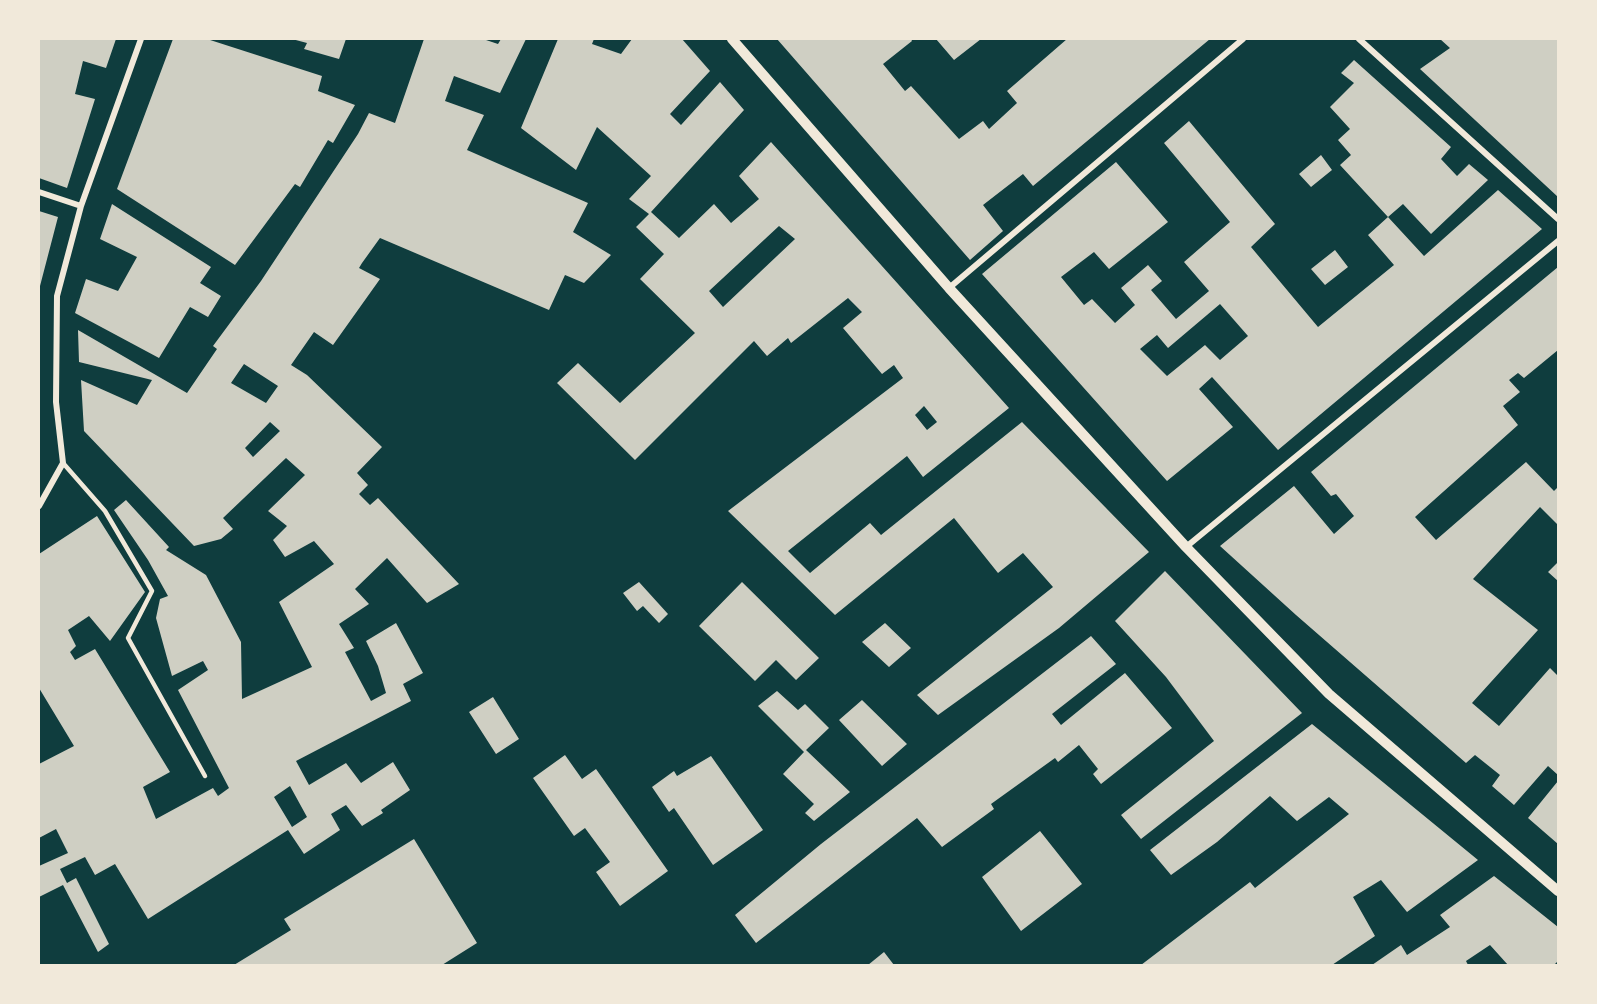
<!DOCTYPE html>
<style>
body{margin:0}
#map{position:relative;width:1597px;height:1004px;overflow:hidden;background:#0f3d3e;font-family:Commissioner,sans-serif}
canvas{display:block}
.frame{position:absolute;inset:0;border:40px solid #f1e9da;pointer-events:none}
</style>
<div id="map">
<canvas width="1597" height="1004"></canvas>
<div class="frame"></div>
</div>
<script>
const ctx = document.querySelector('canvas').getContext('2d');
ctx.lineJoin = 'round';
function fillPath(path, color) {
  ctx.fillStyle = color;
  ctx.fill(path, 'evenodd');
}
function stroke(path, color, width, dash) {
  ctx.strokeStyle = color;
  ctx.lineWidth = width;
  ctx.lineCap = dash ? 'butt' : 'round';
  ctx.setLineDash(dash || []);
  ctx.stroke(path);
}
const building = new Path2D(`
 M39,39h77l-10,29 -23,-7 -8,33 20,5 -28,89 -28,-10z
 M173,39h34l115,37 -4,15 37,14 -22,38 -5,-3 -28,47 -5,-3 -60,81 -118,-76z
 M292,39h54l-7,20 -35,-10 3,-6z
 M424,39h59l15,5 3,-5h25l-26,54 -46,-17 -9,25 39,14 -17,35 121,53 -15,29 38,23 -27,28 -19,-8 -16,35 -169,-72 -18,25 -3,5 21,11 -47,66 -19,-13 -23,33 16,10 75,72 -25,26 11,12 -9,9 11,11 8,-7 81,86 -32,19 -40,-45 -32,31 14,15 -30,20 15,24 -9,4 26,49 15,-8 -8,-27 -12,-25 30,-18 27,50 -20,11 8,17 -115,60 13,24 37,-22 15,20 32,-21 17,28 -29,20 2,3 -21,13 -16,-21 -15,9 9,16 -36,24 -16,-24 -140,89 -33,-55 -20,11 -10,-18 -25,12 7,14 9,-5 33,66 -11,8 -35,-67 -24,12v-31l29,-13 -12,-24 -17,9v-74l35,-18 -35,-58v-134l58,-38 48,76 -35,49 -21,-25 -21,14 8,16 -6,6 5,8 20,-11 75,123 -27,15 13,32 57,-31 5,8 11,-8 -51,-98 30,-20 -5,-9 -31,15 -16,-58 4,-19 8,-3 -20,-36 -34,-50 12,-10 43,47 -3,3 40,25 35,67 1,57 70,-32 -33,-65 55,-38 -20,-23 -29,16 -12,-17 14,-14 -19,-15 37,-36 -19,-17 -63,60 10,11 -12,10 -27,7 -110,-115 -3,-51 56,25 15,-25 -73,-18 -1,-32 109,63 30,-44 -4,-3 48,-65 97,-147 11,-21 26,10zM244,364l34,22 -12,17 -35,-20zM270,422l10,9 -27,26 -8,-9zM290,786l17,31 -15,10 -18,-30z
 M558,39h36l-2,5 29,10 11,-15h50l28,32 -40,43 11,11 39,-43 24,28 -93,102 28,26 35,-34 17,19 28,-24 -20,-23 32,-34 238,266 -86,69 -16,-21 -119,95 22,22 60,-50 11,12 141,-113 127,130 -90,76 -121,87 -21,-20 136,-108 -30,-34 -25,20 -44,-55 -119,97 -107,-104 175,-133 -9,-13 -12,9 -39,-46 19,-16 -14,-14 -57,45 -3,-5 -21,18 -13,-15 -119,119 -78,-77 21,-20 42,40 75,-70 -55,-54 24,-25 -28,-27 13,-13 -20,-15 22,-23 -54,-49 -21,43 -55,-42zM779,226l16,13 -72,68 -14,-16zM924,406l13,16 -10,8 -12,-15z
 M777,39h134l1,2 -29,23 22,27 6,-5 48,53 24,-18 6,8 28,-26 -10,-12 60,-52h143l-177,147 -10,-12 -40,31 20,26 -33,29z
 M936,39h45l-27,21z
 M1440,39h118v158l-138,-128 30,-21z
 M1354,60l97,87 -10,12 16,17 12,-12 19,16 -57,54 -28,-30 -15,13 -48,-52 11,-10 -13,-15 12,-11 -20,-22 24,-24 -13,-10z
 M1189,121l86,103 -24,23 67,80 76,-62 -26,-30 20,-18 36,39 74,-66 44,39 -264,221 -66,-73 -13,12 34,38 -66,54 -185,-207 134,-112 52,60 -59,47 -15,-17 -33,25 23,28 8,-6 23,24 20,-18 -14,-17 27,-23 14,16 -11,9 25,29 33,-28 -25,-29 46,-40 -66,-79zM1220,304l28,32 -28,24 -15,-15 -38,31 -27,-27 17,-14 11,13z
 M1321,155l11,15 -21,17 -12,-13z
 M112,204l99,63 -11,16 21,13 -13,21 -18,-10 -31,51 -84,-45 11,-34 32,12 19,-34 -37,-18z
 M39,211l19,6 -18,69h-1z
 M1335,250l13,17 -23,18 -14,-16z
 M1558,267v83l-34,28 -6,-5 -9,7 11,12 -17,14 15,19 -103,92 21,23 90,-78 28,29 4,-4v38l-18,-18 -67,72 65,51 -66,73 27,23 51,-58 8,8v99l-10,-9 -34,39 -22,-19 8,-11 -25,-20 -9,8 -170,-148 -76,-69 74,-60 40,48 20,-18 -18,-22 -5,2 -20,-24z
 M1558,562v19l-10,-9z
 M1165,571l137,142 -161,126 -20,-24 93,-74 -48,-64 -51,-56z
 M639,582l29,32 -9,9 -16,-17 -6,5 -14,-18z
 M742,582l77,76 -23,22 -20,-20 -21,21 -56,-55z
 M885,623l26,25 -22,19 -27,-25z
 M1091,636l25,28 -64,50 9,11 64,-52 47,55 -71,56 -8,-10 5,-5 -19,-24 -21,17 -3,-4 -64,46 3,5 -52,38 -25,-29 -161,125 -21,-28 86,-71z
 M777,691l21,19 7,-6 24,24 -23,22 44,42 -36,29 -9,-8 9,-9 -31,-30 21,-22 -46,-46z
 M493,697l26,42 -23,15 -27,-42z
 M862,700l45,44 -25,22 -43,-46z
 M1312,724l166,136 -71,52 -26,-32 -28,17 22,39 -43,29h-191l109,-83 5,6 94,-74 -20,-17 -32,24 -27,-25 -53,46 -46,33 -21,-25z
 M565,755l17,24 14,-10 72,102 -48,35 -24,-34 14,-10 -25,-34 -11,8 -41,-58z
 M711,756l52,74 -50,35 -39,-57 -5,4 -17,-25 22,-16 3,5z
 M1558,781v63l-30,-26z
 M1040,831l42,53 -61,47 -39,-54z
 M414,839l63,104 -35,22h-208l57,-35 -7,-11z
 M1494,876l64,51v34l-4,4h-46l-18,-20 -24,16 2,4h-96l29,-20 6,10 43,-28 -10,-12z
 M884,952l10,13h-26z`);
const service = new Path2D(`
 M63,463l42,48 47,80 -24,47 77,138`);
const minor = new Path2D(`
 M1359,39l199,180
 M39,192l42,14
 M949,288l294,-249
 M39,506l24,-43 -7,-61 1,-106 24,-90 60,-167
 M1186,547l372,-306`);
const tertiary = new Path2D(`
 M732,39l217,249 237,259 143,147 229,197`);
fillPath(building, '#cfcfc3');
stroke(service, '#f1e9da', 4.5);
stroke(minor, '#f1e9da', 6);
stroke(tertiary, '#f1e9da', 10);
</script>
